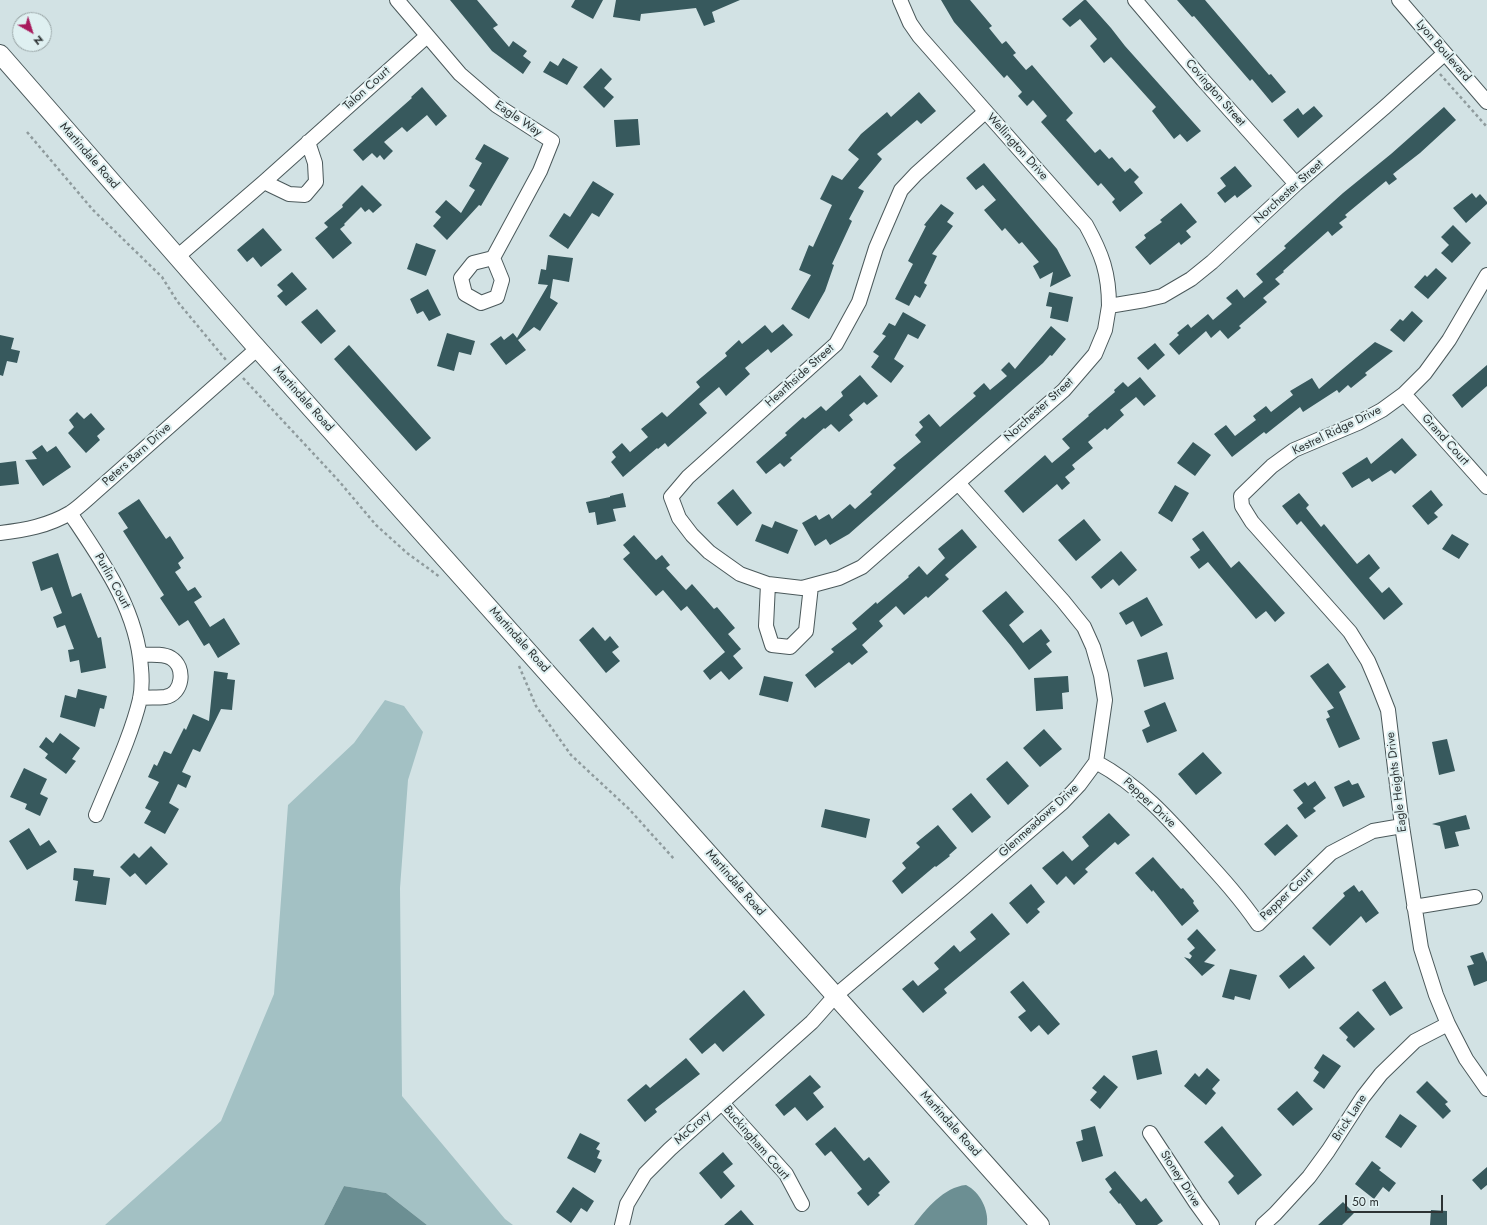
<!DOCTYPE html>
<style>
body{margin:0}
#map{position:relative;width:1487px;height:1225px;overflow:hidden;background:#d2e2e4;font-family:Jost,sans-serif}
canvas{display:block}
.north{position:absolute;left:12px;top:12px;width:40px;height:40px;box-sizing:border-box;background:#dff0f1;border:1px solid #98a4a5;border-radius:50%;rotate:141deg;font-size:11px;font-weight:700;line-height:16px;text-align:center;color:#2d3334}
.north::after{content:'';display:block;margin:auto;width:14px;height:18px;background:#a81b5d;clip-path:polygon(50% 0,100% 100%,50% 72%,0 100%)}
.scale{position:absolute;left:1345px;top:1195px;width:98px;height:18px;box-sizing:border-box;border:2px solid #2d3334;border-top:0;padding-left:5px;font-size:12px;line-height:14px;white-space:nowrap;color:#2d3334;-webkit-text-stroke:3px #dff0f1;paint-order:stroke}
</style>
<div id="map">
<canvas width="1487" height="1225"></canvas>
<div class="north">N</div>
<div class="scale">50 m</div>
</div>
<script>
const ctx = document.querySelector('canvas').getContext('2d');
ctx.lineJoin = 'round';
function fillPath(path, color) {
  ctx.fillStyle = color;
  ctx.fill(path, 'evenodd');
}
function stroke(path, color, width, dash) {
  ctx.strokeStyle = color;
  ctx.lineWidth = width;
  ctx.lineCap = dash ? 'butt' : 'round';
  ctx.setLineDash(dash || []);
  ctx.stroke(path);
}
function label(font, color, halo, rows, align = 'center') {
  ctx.font = font + ' Jost,sans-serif';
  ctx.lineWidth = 4;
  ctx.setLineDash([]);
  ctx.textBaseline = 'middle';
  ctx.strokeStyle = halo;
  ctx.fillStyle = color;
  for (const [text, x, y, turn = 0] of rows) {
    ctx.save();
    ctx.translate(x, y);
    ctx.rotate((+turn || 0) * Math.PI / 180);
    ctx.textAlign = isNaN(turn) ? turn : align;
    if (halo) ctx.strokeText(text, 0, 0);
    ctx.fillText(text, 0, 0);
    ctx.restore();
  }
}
const green = new Path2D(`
 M385,700l19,6 19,26 -15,48 -8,108 2,208 103,123 8,6h-86l-41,-32 -42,-7 -20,39h-219l116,-104 53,-127 14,-189 66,-62z`);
const water = new Path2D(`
 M966,1185c14,7 23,25 21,40h-73c12,-16 30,-38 52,-40z
 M344,1186l42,7 41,32h-103z`);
const building = new Path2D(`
 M450,0h27l21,25 -5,3 16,19 4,-6 14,10 -4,5 8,6 -8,12 -31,-23z
 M575,0h28l-10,19 -22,-12z
 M616,0h124l-28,12 3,10 -11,4 -8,-18 -55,6 -1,7 -27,-4z
 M941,0h29l22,26 -3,2 13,16 4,-3 10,12 -3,2 13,15 6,-5 41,48 -7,7 29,33 5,-4 9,10 3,-2 13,15 5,-4 9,9 -5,5 9,11 -23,19 -8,-10 3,-3 -14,-16 -3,3 -57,-64 6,-6 -14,-16 -6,6 -9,-10 4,-4 -15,-17 -3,3 -50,-56z
 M1084,0h2l25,28 14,18 76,85 -14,11 -7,-8 -6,5 -22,-28 4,-4 -45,-50 -7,6 -14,-17 7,-7 -17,-20 -10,8 -8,-8z
 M1177,0h28l64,75 2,-1 15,18 -14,11 -20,-24 -2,2 -56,-65 -2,1z
 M563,58l15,9 -11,18 -24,-13 7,-11 8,5z
 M601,68l11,11 -8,9 10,9 -10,11 -21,-21z
 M422,87l25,29 -11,10 -9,-11 -20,17 -5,-5 -18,15 9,9 -9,9 -4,-5 -3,3 -5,-5 -9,8 -10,-11 59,-52 -1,-1z
 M919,92l17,19 -15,13 -4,-4 -40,34 5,5 -24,29 6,3 -15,28 3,2 -20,43 2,1 -9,26 -16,28 -18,-10 20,-34 -12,-5 10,-25 4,2 19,-42 -12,-6 12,-24 10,5 17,-21 -11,-9 13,-16 26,-22 4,5z
 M1314,106l9,10 -25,22 -15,-18 15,-12 5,7z
 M1444,107l12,13 -36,33 -27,21 4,5 -8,6 -3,-4 -41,34 2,2 -8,6 4,4 -11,9 -4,-5 -45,40 1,1 -9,7 5,5 -17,14 4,4 -28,24 2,2 -13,11 -8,-9 -9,8 -5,-7 -27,24 -10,-11 10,-9 -2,-2 11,-9 3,4 17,-14 5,6 19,-16 -6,-6 11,-9 7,9 19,-16 -7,-8 30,-26 -2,-2 59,-53 48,-39z
 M638,119l2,26 -24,2 -2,-27z
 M484,144l25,14 -28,48 -2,-1 -32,35 -14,-14 8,-9 -6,-5 11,-12 15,13 14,-23 -6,-4 13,-23 -7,-4z
 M984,163l73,86 14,27 -21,11 3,-15 -13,7 -7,-13 6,-4 -17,-20 -3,2 -14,-16 -3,3 -18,-21 12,-10 -13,-15 -7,5 -10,-12z
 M1235,166l17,20 -15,12 -2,-3 -10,8 -8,-10 9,-7 -6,-8z
 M593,181l21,13 -15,23 -7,-4 -24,36 -19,-13 15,-23 6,4z
 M362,185l20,20 -9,8 -4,-4 -4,3 -4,-5 -17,17 1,1 -5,4 12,14 -19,16 -18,-21 13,-11 -4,-4 19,-16 -1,-2z
 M1472,193l4,5 4,-4 7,8v2l-21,19 -13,-15z
 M1181,203l16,19 -11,9 5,6 -10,8 -2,-3 -29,23 -15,-18 11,-9 -2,-3 18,-13 -2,-2z
 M941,204l13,9 -7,9 6,4 -21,28 5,2 -13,27 3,2 -7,13 -5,-3 -6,11 -14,-7 18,-35 -5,-3 18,-35 -2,-1z
 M1453,225l18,18 -19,20 -11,-10 8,-8 -8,-8z
 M263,228l19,22 -21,17 -8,-10 -6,5 -10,-12z
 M416,243l20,7 -10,26 -19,-7z
 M548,255l25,3 -4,24 -16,-3 -3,19 8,5 -18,28 -6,-4 -16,13 8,10 -20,15 -16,-21 11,-8 3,4 9,-7 4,5 31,-53 -10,-1 3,-15 5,1z
 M1436,268l11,10 -19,21 -14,-12 11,-12 2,2z
 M292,272l15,17 -21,17 -9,-10 6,-5 -6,-6z
 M428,289l13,26 -12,6 -6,-10 -6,3 -7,-15z
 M1049,292l24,5 -5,25 -18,-4 2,-11 -6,-1z
 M317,309l19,22 -15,13 -20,-22z
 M1412,311l11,10 -19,21 -14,-12 10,-11 3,2z
 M903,312l23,13 -8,14 -10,-5 -14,25 10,7 -13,17 -20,-16 8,-11 -6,-4 13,-16 -4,-2 7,-11 6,3z
 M783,324l10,11 -22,18 -3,-4 -23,19 5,6 -24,22 -7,-9 -20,17 8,9 -39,34 -3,-4 -7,6 -1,-1 -34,29 -12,-15 5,-5 -4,-5 10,-9 8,9 18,-15 -7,-8 21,-17 5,5 33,-30 -4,-5 31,-26 -2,-3 14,-13 3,4 23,-19 7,8z
 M1051,326l15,13 -14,17 -2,-1 -7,8 -194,171 -19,11 -4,-6 -11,7 -13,-23 14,-8 3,5 10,-6 3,5 18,-15 5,5 17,-15 -2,-2 26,-24 -3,-3 28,-23 -6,-7 8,-8 -4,-5 10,-8 11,13 36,-31 -3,-3 11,-10 6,7 17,-14 -6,-6 8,-8 6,7z
 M447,333l28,8 -4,14 -12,-3 -5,19 -17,-5z
 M0,335l14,3 -3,11 9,2 -3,12 -10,-2 -4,15 -3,-1z
 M1375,342l18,9 -28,22 2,2 -16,13 -3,-3 -9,8 -2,-3 -34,22 -3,-5 -34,27 -2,-2 -32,25 -18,-23 12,-9 9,11 21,-16 -3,-4 13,-10 5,6 22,-17 -3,-4 22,-13 7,11z
 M1155,343l10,12 -17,15 -11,-12z
 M349,345l82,93 -15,13 -82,-92z
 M1487,365v21l-25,22 -10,-13z
 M860,375l18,21 -11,9 -3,-3 -15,13 4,5 -14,12 -8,-8 -6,5 -1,-1 -34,30 2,2 -8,7 -4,-4 -14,11 -10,-12 31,-27 -2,-2 18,-16 2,2 16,-13 5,5 17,-15 -2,-4z
 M1140,377l16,19 -12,10 -8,-9 -16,13 4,5 -17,15 -2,-2 -17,14 5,6 -21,17 3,4 -10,8 5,6 -8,7 -5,-6 -34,29 -19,-22 41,-36 7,8 18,-15 -8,-9 27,-23 -1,-1 27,-23 -1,-2 9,-8 5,5z
 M77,412l7,7 7,-6 14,16 -8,7 3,4 -14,13 -18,-20 6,-6 -5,-7z
 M1402,438l15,17 -22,19 -4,-4 -19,12 -3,-4 -17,10 -10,-15 25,-16 4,7z
 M1193,442l18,13 -16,21 -18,-13z
 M42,445l5,7 9,-6 15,21 -28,19 -18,-26 12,-1 -5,-7z
 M16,461l3,23 -19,2v-23z
 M1175,485l14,8 -17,29 -14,-9z
 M733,489l19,24 -15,13 -20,-23z
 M1431,490l12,15 -9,8 4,4 -10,8 -16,-19z
 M623,493l3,14 -13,2 3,12 -19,4 -2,-13 -6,1 -3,-11 24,-5v-1z
 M1299,493l10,12 -3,3 15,19 3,-3 33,40 12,-10 11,14 -11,10 13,15 7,-6 14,17 -19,16 -83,-99 -4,4 -15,-19z
 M139,499l27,40 4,-3 14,22 -6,5 3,5 -6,4 13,19 7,-4 7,10 -8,5 16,25 14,-9 16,26 -22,14 -9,-15 -5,3 -16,-26 -9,6 -19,-28 4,-3 -41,-64 5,-3 -10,-15z
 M1084,519l17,21 -25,21 -18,-21z
 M775,521l23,9 -10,24 -33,-13 7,-17 10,4z
 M962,529l15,18 -32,28 4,4 -21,19 -2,-2 -22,19 -8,-9 -17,15 4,5 -21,19 6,7 -16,13 -3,-3 -34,26 -10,-13 29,-23 -3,-3 26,-20 -5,-6 24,-21 1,2 32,-27 -1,-1 11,-10 8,9 18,-17 -7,-9z
 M1203,531l28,37 8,-7 46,52 -10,9 -9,-11 -10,8 -48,-57 -9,7 -9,-12 10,-7 -8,-11z
 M1452,534l17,10 -10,15 -17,-10z
 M634,535l22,25 6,-5 8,10 -4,3 20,22 6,-6 22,25 3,-2 18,21 -7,6 13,15 -8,7 10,12 -14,12 -8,-9 -11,9 -7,-9 22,-19 -38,-46 -6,5 -18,-21 -7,6 -33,-37 7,-6 -7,-8z
 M1121,551l16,19 -18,16 -6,-7 -12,10 -10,-12z
 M58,553l14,44 9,-4 17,45 3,-1 5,31 -25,5 -2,-13 -9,2 -2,-12 6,-1 -9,-24 -8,3 -4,-11 9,-4 -10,-26 -11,4 -9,-29z
 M1006,591l18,21 -15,13 14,18 18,-14 9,12 -4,3 6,8 -23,18 -18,-24 -29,-35z
 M1147,597l16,28 -22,12 -8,-16 -7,4 -7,-12z
 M593,627l12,14 5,-5 9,11 -7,5 8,9 -14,12 -27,-33z
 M1167,652l7,27 -30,8 -7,-27z
 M1328,663l18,24 -7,5 21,47 -21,9 -13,-29 4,-2 -3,-6 7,-3 -24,-32z
 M214,671l14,2 -1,6 8,1 -3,30 -11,-1 -21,43 -7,-3 -11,23 9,4 -5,12 -8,-4 -9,19 10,6 -14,25 -21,-11 7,-12 -6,-3 14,-26 -11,-5 6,-13 3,2 7,-15 7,3 13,-26 2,2 7,-16 16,7z
 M764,676l29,6 -5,20 -29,-7z
 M1068,676l1,16 -7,1 1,16 -27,2 -2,-33z
 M78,689l29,7 -3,13 -4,-1 -5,19 -35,-10 5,-22 11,3z
 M1165,702l12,29 -30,12 -5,-13 8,-4 -6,-15z
 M1044,729l18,20 -22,18 -17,-19z
 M60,733l20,15 -8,11 4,2 -10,13 -21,-16 3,-4 -9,-7 7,-10 7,6z
 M1447,739l8,32 -16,4 -7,-33z
 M1203,752l19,21 -26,22 -18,-21z
 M1007,761l22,25 -21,19 -22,-26z
 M24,768l23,11 -7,15 8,4 -8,18 -15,-7 2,-5 -17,-7z
 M1349,780l3,5 6,-2 7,14 -22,10 -9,-20z
 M1315,781l11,17 -13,10 3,3 -11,8 -8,-11 6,-5 -10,-13 12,-8 3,4z
 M971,793l20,24 -19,16 -20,-24z
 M825,809l45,10 -4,19 -45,-11z
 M1109,813l21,22 -12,10 -3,-3 -30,27 3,3 -14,13 -8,-9 -9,9 -15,-17 21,-17 9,10 17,-15 -7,-9z
 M1466,815l4,14 -15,3 4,14 -14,3 -5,-23 -8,-2z
 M1287,824l11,12 -23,20 -11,-12z
 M938,825l19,23 -8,7 1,1 -14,11 -1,-1 -33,28 -10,-13 14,-13 -4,-5 18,-16 -4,-4z
 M29,828l11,18 9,-6 8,12 -30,18 -18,-29z
 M151,846l17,18 -22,21 -11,-12 -5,4 -10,-10 14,-14 5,5z
 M1153,857l28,32 2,-1 11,13 -1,2 6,8 -17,15 -29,-36 -1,2 -17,-19z
 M74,868l20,2 -1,6 17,2 -4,27 -31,-4 3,-20 -5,-1z
 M1031,884l14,18 -8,7 3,3 -13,12 -18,-21z
 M1354,885l5,7 3,-2 17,23 -13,10 -5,-7 -31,30 -18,-18 33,-32 -2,-3z
 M992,913l18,21 -66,55 3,4 -24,20 -21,-24 11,-9 5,6 21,-17 -5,-6 20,-18 6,7 16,-13 -6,-7z
 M1197,929l19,21 -12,12 11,3 -13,11 -18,-19 6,2 2,-3 -3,-3 6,-5 -8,-9z
 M1483,952l4,10v19l-13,5 -7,-20 7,-2 -4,-8z
 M1304,955l11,13 -26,21 -10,-13z
 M1230,969l27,6 -7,25 -15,-4 -1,4 -12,-3z
 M1023,981l37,43 -12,11 -9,-10 -8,7 -13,-15 8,-6 -16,-19z
 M1385,981l18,27 -13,8 -18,-26z
 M744,990l21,25 -42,37 -8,-9 -13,11 -13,-15z
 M1358,1011l17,18 -21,19 -8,-8 2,-3 -9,-9z
 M1157,1050l5,24 -25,6 -5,-24z
 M1323,1054l18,12 -17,23 -11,-8 6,-9 -5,-4z
 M686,1058l14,16 -45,35 2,3 -12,10 -18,-22 19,-16 4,4z
 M1207,1068l13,12 -8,9 4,4 -10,12 -22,-19 11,-13 4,4z
 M810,1075l11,12 -8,6 11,14 -17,14 -12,-14 -11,9 -9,-11z
 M1104,1075l14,12 -18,22 -10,-9 7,-8 -5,-4z
 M1427,1081l21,21 -3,2 6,7 -8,8 -27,-27z
 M1297,1091l16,18 -20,17 -16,-17z
 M1400,1114l17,12 -16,22 -16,-11z
 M1095,1126l8,30 -21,6 -6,-20 7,-2 -2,-10z
 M1222,1126l40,49 -24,20 -10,-13 6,-6 -30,-34z
 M835,1127l29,34 5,-4 21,25 -12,11 2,2 -12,11 -11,-13 5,-4 -31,-38 -6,5 -10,-12z
 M580,1133l20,10 -4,6 4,2 -3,7 5,2 -7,13 -28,-15z
 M723,1152l10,12 -10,8 12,14 -14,13 -22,-26z
 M1372,1161l9,7 -2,2 17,13 -7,9 -6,-5 -9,12 -19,-15z
 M1487,1167v18l-6,5 -9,-10z
 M1115,1171l26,31 5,-4 17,23 -6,4h-21l-16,-22 -1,1 -10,-12 3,-3 -7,-10z
 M573,1187l21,14 -7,11 -6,-4 -10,15 -15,-11z
 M1343,1202l11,11 -12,12h-24z
 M741,1210l13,15h-30z
 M1431,1210l16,1v14h-17z`);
const path = new Path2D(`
 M1440,74l47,53
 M27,132l66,78 69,67 15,24 49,59
 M243,378l95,102 38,45 31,28 33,24
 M519,666l17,40 35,49 58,54 46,51`);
const minor = new Path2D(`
 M397,0l63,74 36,31 56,36 -12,30 -47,87 -20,5 -12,15 4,16 16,9 16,-6 5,-17 -9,-22
 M900,0l10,23 9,13 167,189c16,29 23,48 23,81
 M1135,0l68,80 93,104
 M1399,0l88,102
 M985,112l-69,62 -15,16 -25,58 -17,54 -23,42 -148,133 -17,20 8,21 13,17 17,17 31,22 28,10 34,4 37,-10 23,-11 202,-177 31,-36 10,-24 4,-24 36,-6 17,-4 29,-17 21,-17 84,-78 89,-77 59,-53
 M264,182l25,12 16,1 11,-13 -1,-19 -7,-21
 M177,257l87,-75 163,-146
 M1487,275l-38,65 -24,33 -21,21 -22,16 -24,13 -64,27 -22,16 -31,30 1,10 10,16 98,110 18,29 9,21 11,28 14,116 19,122 15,47 12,29 18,35 21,30
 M1404,394l83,93
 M70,513c32,48 67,96 71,155 1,10 1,21 -1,31 -9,38 -29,79 -44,116
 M0,533c25,-3 48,-7 70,-20 8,-5 15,-12 22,-18l166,-147
 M768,584l-2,42 6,19 18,2 16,-16 5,-45
 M140,655c9,0 22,-2 31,3 15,9 12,36 -6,39 -8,1 -17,0 -25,1
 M1096,762c44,24 73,57 105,93 20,22 40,44 57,69l73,-71 42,-22 29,-5
 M1414,907l61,-10
 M722,1103l64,71 16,30
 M1150,1133l46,70 16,22
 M622,1225l5,-21 18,-30 25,-25 142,-127 23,-26 126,-106 101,-87 17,-18 17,-23 9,-62 -4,-25 -8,-28 -9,-20 -21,-26 -105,-118
 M1263,1225l12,-11 34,-37 19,-26 35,-54 18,-23 34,-33 33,-17`);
const tertiary = new Path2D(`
 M0,54l250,286 790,885`);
const streetNames = [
 ["Lyon Boulevard",1443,51,49],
 ["Talon Court",367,89,-42],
 ["Covington Street",1215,93,49],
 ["Eagle Way",518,119,34],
 ["Wellington Drive",1017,147,48],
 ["Martindale Road",89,156,49],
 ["Norchester Street",1289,192,-42],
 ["Hearthside Street",800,376,-42],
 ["Martindale Road",303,399,48],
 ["Norchester Street",1039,410,-42],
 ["Kestrel Ridge Drive",1337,431,-26],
 ["Grand Court",1445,440,48],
 ["Peters Barn Drive",137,455,-42],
 ["Purlin Court",112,581,61],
 ["Martindale Road",519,640,48],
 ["Eagle Heights Drive",1397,782,-97],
 ["Pepper Drive",1149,803,43],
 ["Glenmeadows Drive",1039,821,-42],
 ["Martindale Road",735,883,49],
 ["Pepper Court",1287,895,-44],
 ["Brick Lane",1350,1118,-57],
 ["Martindale Road",950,1124,48],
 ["McCrory",693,1128,-42],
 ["Buckingham Court",756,1143,49],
 ["Stoney Drive",1180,1179,57]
];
fillPath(green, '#a3c1c4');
fillPath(water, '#6c8f93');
fillPath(building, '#37595d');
stroke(minor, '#4b595b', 16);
stroke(tertiary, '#4b595b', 20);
stroke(path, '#8f9b9d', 2.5, [3, 3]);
stroke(minor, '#fff', 14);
stroke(tertiary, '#fff', 18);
label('12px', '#2d3334', '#dff0f1', streetNames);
</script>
